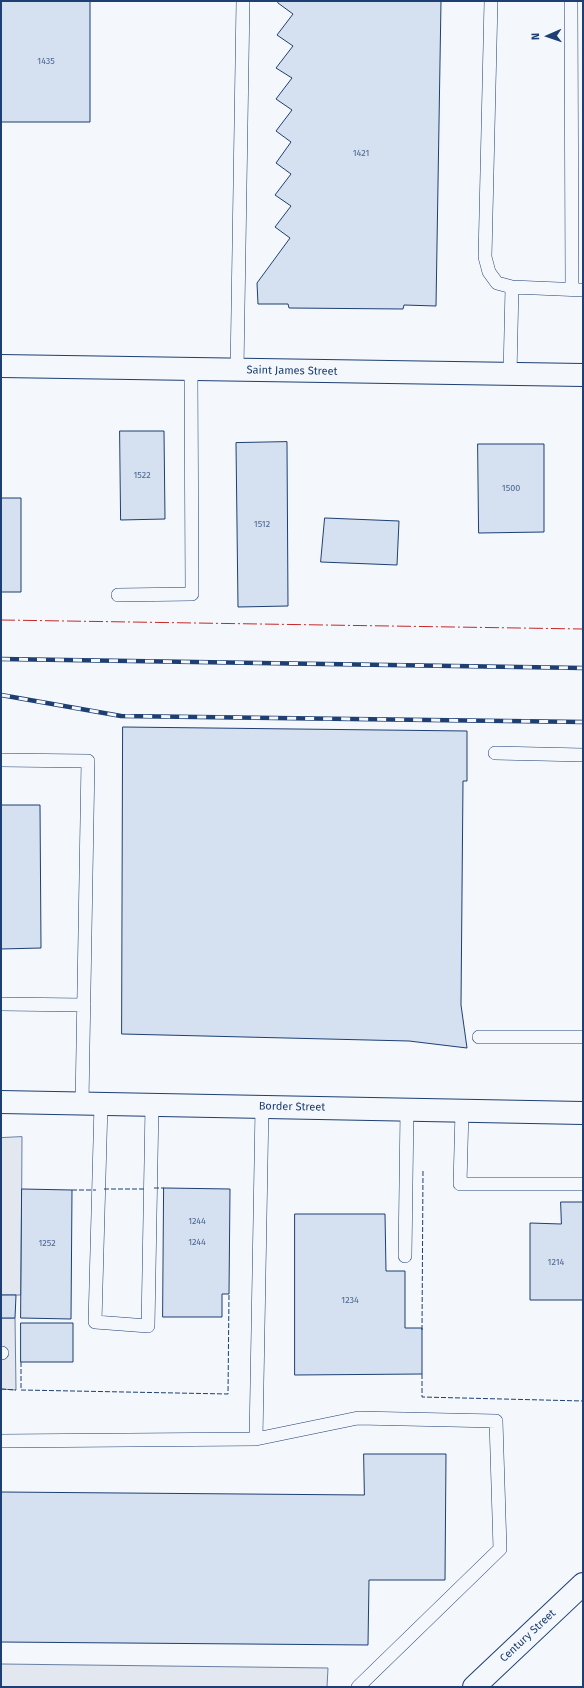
<!DOCTYPE html>
<style>
body{margin:0}
#map{position:relative;width:584px;height:1688px;overflow:hidden;background:#f4f7fb;font-family:"Fira Sans",sans-serif}
canvas{display:block}
.frame{position:absolute;inset:0;border:2px solid #1d3f73;pointer-events:none}
.north{position:absolute;left:528px;top:16px;width:40px;height:40px;-webkit-text-stroke:3px #f4f7fb;paint-order:stroke;rotate:268deg;font-size:11px;font-weight:700;line-height:16px;text-align:center;color:#1d3f73}
.north::after{content:'';display:block;margin:auto;width:14px;height:18px;background:#1d3f73;clip-path:polygon(50% 0,100% 100%,50% 72%,0 100%)}
</style>
<div id="map">
<canvas width="584" height="1688"></canvas>
<div class="frame"></div>
<div class="north">N</div>
</div>
<script>
const ctx = document.querySelector('canvas').getContext('2d');
ctx.lineJoin = 'round';
function fillPath(path, color) {
  ctx.fillStyle = color;
  ctx.fill(path, 'evenodd');
}
function stroke(path, color, width, dash) {
  ctx.strokeStyle = color;
  ctx.lineWidth = width;
  ctx.lineCap = dash ? 'butt' : 'round';
  ctx.setLineDash(dash || []);
  ctx.stroke(path);
}
function label(font, color, halo, rows, align = 'center') {
  ctx.font = font + ' "Fira Sans",sans-serif';
  ctx.lineWidth = 3;
  ctx.setLineDash([]);
  ctx.textBaseline = 'middle';
  ctx.strokeStyle = halo;
  ctx.fillStyle = color;
  for (const [text, x, y, turn = 0] of rows) {
    ctx.save();
    ctx.translate(x, y);
    ctx.rotate((+turn || 0) * Math.PI / 180);
    ctx.textAlign = isNaN(turn) ? turn : align;
    if (halo) ctx.strokeText(text, 0, 0);
    ctx.fillText(text, 0, 0);
    ctx.restore();
  }
}
const parking = new Path2D(`
 M22,1137l-1,158h-20v-157z
 M1,1318h14l1,72 -15,-1z
 M1,1664l327,4 -1,19h-326z`);
const building = new Path2D(`
 M1,1h89v121h-89z
 M279,1h162l-5,305 -32,-1 -1,4 -114,-1 -1,-4h-30l-1,-21 33,-45 -15,-11 16,-21 -16,-11 16,-21 -15,-11 15,-21 -15,-11 16,-21 -16,-11 16,-21 -16,-10 17,-22 -16,-11 16,-21 -15,-11z
 M120,431h44l1,88 -44,1z
 M287,442l1,164 -50,1 -2,-164z
 M478,444h66v88l-65,1z
 M1,498h20v94h-20z
 M325,518l74,3 -2,44 -76,-3z
 M123,727l344,4v50h-4l-2,224 6,43 -58,-7 -287,-7z
 M1,805h39l1,143 -40,1z
 M164,1188l66,1 -1,105h-7v23h-59z
 M22,1189l50,1 -1,129 -50,-1z
 M561,1202h22v98h-53v-77l31,1z
 M295,1214h90l1,57h19v57h17v46l-127,1z
 M1,1295h15l-1,23h-14z
 M21,1323h52v39h-52z
 M364,1454h82l-1,126h-76l-1,65 -367,-3v-150l363,3z`);
const service = new Path2D(`
 M491,1l-6,256 4,15 8,11 15,4 -2,87
 M571,1l1,288
 M512,287l71,3
 M237,370l6,-369
 M118,595l74,-1 -1,-224
 M495,753l88,2
 M1,760l87,1 -6,342
 M1,1004l83,1
 M479,1037h104
 M101,1104l-6,218 53,4 4,-221
 M462,1111l-2,73h123
 M405,1256l2,-146
 M1,1353h1
 M256,1439l6,-332
 M1,1441l255,-2 102,-21 138,3 4,128 -142,138`);
const minor = new Path2D(`
 M1,1102l582,11`);
const secondary = new Path2D(`
 M1,366l582,9`);
const primary = new Path2D(`
 M474,1687l109,-103`);
const rail = new Path2D(`
 M1,659l582,9
 M1,695l120,21 462,6`);
const fence = new Path2D(`
 M154,1188h10
 M104,1189h42
 M72,1190h24
 M422,1330l1,-159
 M21,1362v28l207,4 1,-100
 M422,1374v23l161,4
 M1,1389l15,1`);
const power = new Path2D(`
 M1,620l582,9`);
const numberNames = [
 ["1435",46,61],
 ["1421",361,153],
 ["1522",142,475],
 ["1500",511,488],
 ["1512",262,524],
 ["1244",197,1221],
 ["1244",197,1242],
 ["1252",47,1243],
 ["1214",556,1262],
 ["1234",350,1300]
];
const streetNames = [
 ["Saint James Street",292,371,1],
 ["Border Street",292,1107,1],
 ["Century Street",528,1636,-43]
];
fillPath(parking, '#e3e8f0');
stroke(parking, '#687fa3', 1);
fillPath(building, '#d5e0f0');
stroke(building, '#1d3f73', 1);
stroke(service, '#1d3f73', 14);
stroke(minor, '#1d3f73', 24);
stroke(secondary, '#1d3f73', 24);
stroke(primary, '#1d3f73', 24);
stroke(service, '#f4f7fb', 13);
stroke(minor, '#f4f7fb', 22);
stroke(secondary, '#f4f7fb', 22);
stroke(primary, '#f4f7fb', 22);
stroke(rail, '#1d3f73', 4.5);
stroke(rail, '#f4f7fb', 3, [9]);
stroke(fence, '#1d3f73', 1, [5, 2]);
stroke(power, '#c62828', 1, [14, 3, 2, 3]);
label('9px', '#4b6792', null, numberNames);
label('11px', '#1d3f73', '#f4f7fb', streetNames);
</script>
